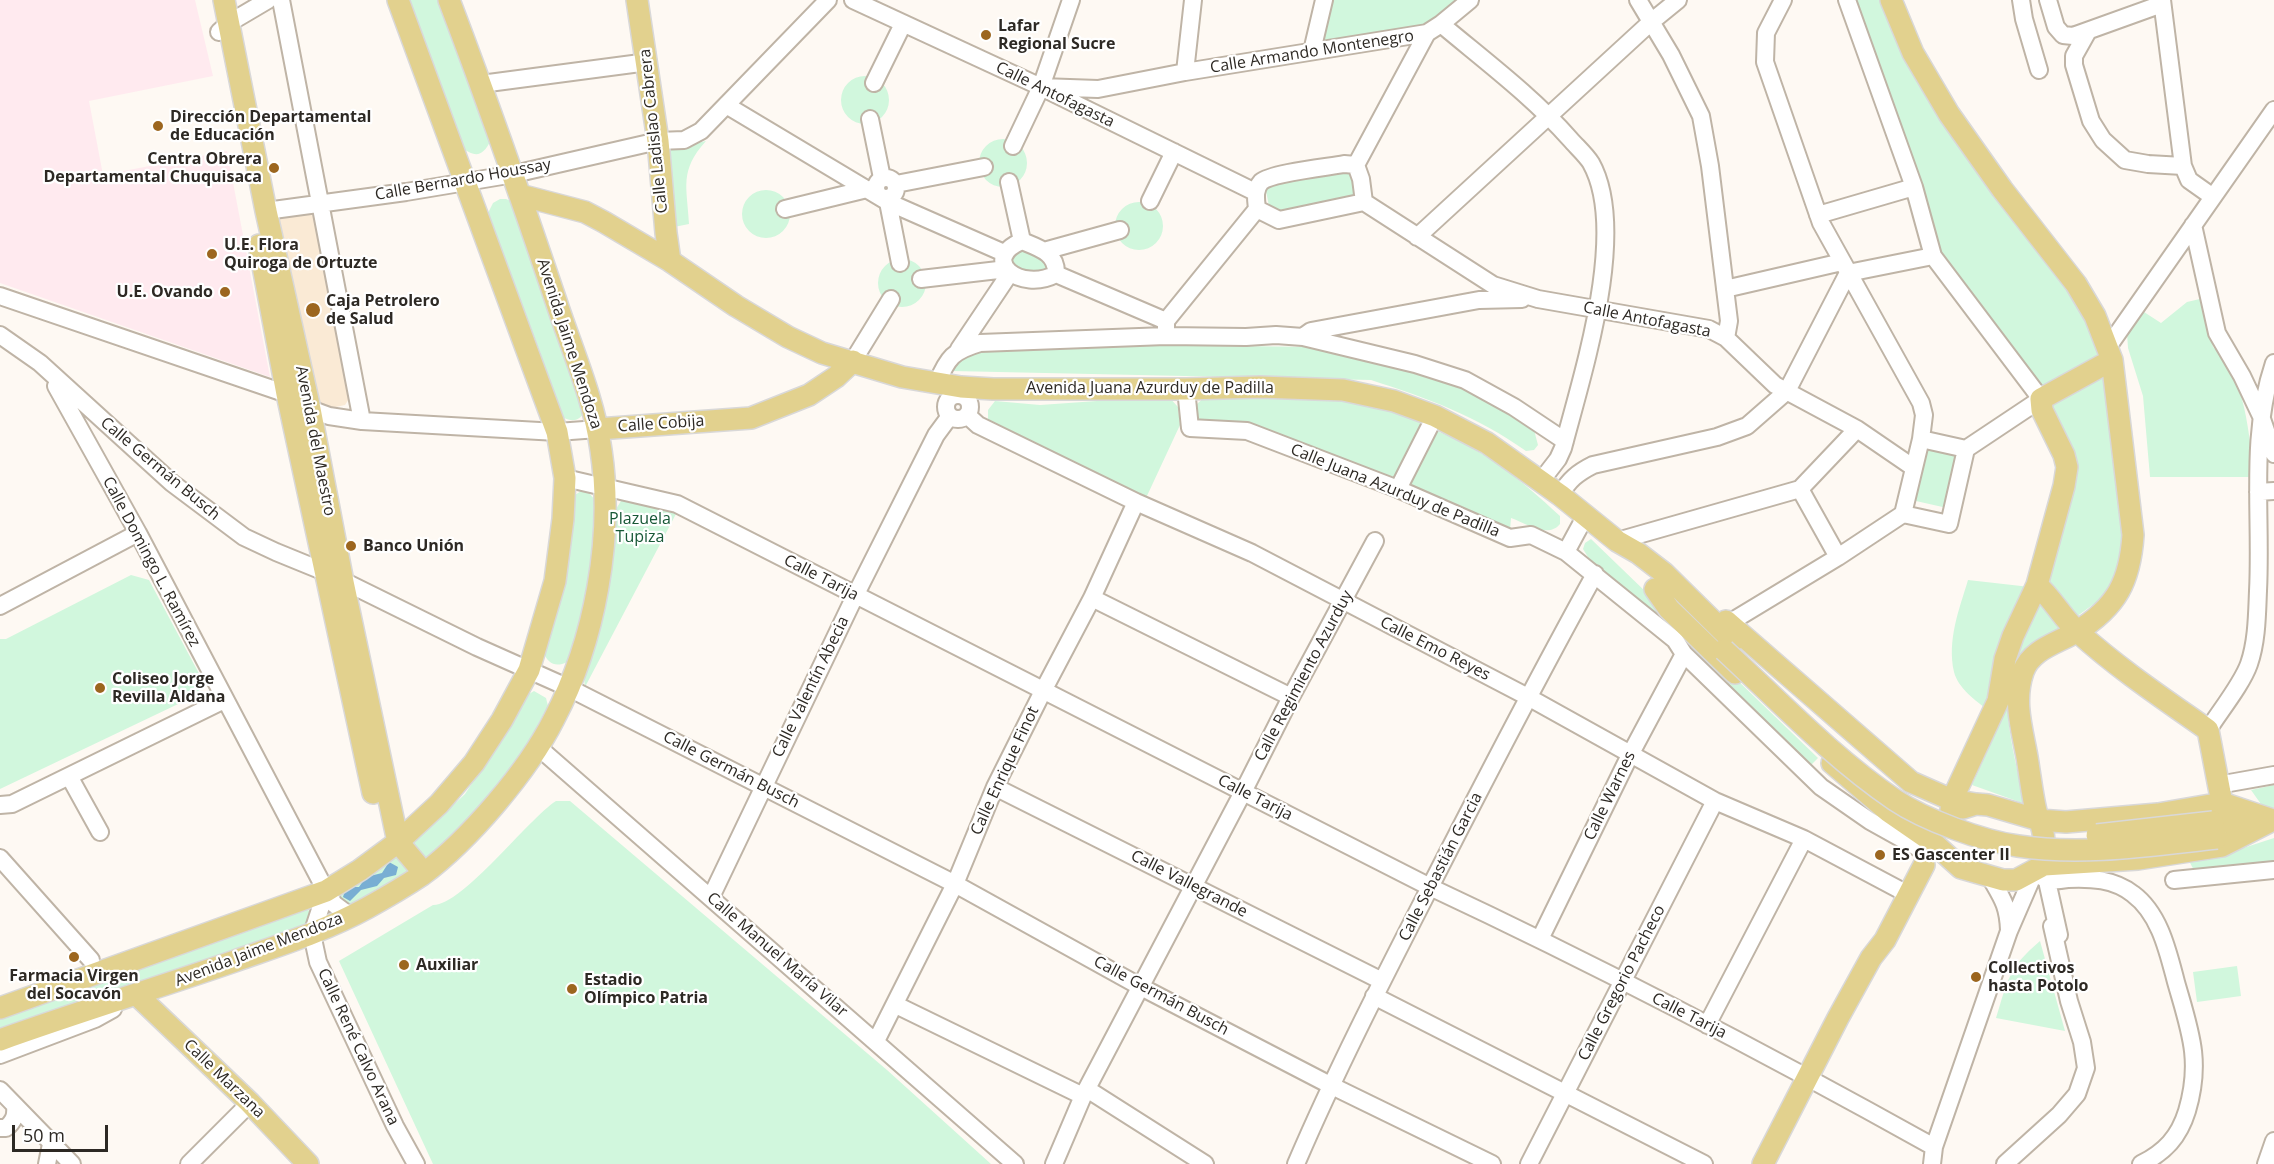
<!DOCTYPE html>
<meta charset="utf-8">
<style>
body{margin:0}
#map{position:relative;width:2274px;height:1164px;overflow:hidden;background:#fef9f3;font-family:"Open Sans",sans-serif}
canvas{display:block}
.scale{position:absolute;left:12px;top:1125px;width:96px;height:27px;box-sizing:border-box;border:3px solid #2d2924;border-top:0;padding-left:8px;font-size:18px;line-height:21px;white-space:nowrap;color:#2d2924;-webkit-text-stroke:4px #fff;paint-order:stroke}
</style>
<div id="map">
<canvas width="2274" height="1164"></canvas>
<div class="scale">50 m</div>
</div>
<script>
const ctx = document.querySelector('canvas').getContext('2d');
ctx.lineJoin = 'round';
function fillPath(path, color) {
  ctx.fillStyle = color;
  ctx.fill(path, 'evenodd');
}
function stroke(path, color, width, dash) {
  ctx.strokeStyle = color;
  ctx.lineWidth = width;
  ctx.lineCap = dash ? 'butt' : 'round';
  ctx.setLineDash(dash || []);
  ctx.stroke(path);
}
function label(font, color, halo, rows, align = 'center') {
  ctx.font = font + ' "Open Sans",sans-serif';
  ctx.lineWidth = 4.5;
  ctx.setLineDash([]);
  ctx.textBaseline = 'middle';
  ctx.strokeStyle = halo;
  ctx.fillStyle = color;
  for (const [text, x, y, turn = 0] of rows) {
    ctx.save();
    ctx.translate(x, y);
    ctx.rotate((+turn || 0) * Math.PI / 180);
    ctx.textAlign = isNaN(turn) ? turn : align;
    if (halo) ctx.strokeText(text, 0, 0);
    ctx.fillText(text, 0, 0);
    ctx.restore();
  }
}
const built = new Path2D(`
 M304,209l10,8 37,179 -6,9 -23,5 -9,-6 -40,-179 8,-12z`);
const education = new Path2D(`
 M0,0h195l18,76 -124,25 14,74 124,-24 43,226 -270,-94z`);
const green = new Path2D(`
 M407,0h34l50,140c-10,20 -17,16 -34,5z
 M1331,0h128l-31,26 -105,16z
 M1852,0h30l192,293 27,62 -60,36 -96,-125z
 M841 100a24 24 0 1 1 48 0a24 24 0 1 1-48 0Z
 M979 163a24 24 0 1 1 48 0a24 24 0 1 1-48 0Z
 M706,141c-27,30 -19,45 -17,83l-15,3 -6,-78z
 M1345,168l8,5 4,20 -4,6c-22,4 -65,19 -84,7l-3,-15 4,-8z
 M742 214a24 24 0 1 1 48 0a24 24 0 1 1-48 0Z
 M500,199h6l7,3 72,209c-6,12 -16,11 -26,4l-19,-63 -52,-139 5,-10z
 M1115 226a24 24 0 1 1 48 0a24 24 0 1 1-48 0Z
 M1032,249l18,18 -10,9 -28,-9 -1,-16z
 M878 283a24 24 0 1 1 48 0a24 24 0 1 1-48 0Z
 M2204,298l9,49c33,27 36,90 41,130h-104l-7,-81 -15,-48 -1,-15 17,-21 17,11 26,-21z
 M1159,345l156,2 96,23 41,13 55,29 27,18 4,15 -4,5 -8,1c-49,-35 -99,-53 -155,-71l-419,-9 4,-8 14,-11z
 M2104,369l23,171 -6,34 -19,24 -30,22 -27,-32 23,-98 -22,-82z
 M1208,394l129,6 53,10 32,11 -26,55 -8,1 -146,-56h-45v-17z
 M1168,396l10,11 2,18 -34,73 -158,-74v-14l7,-9 45,4z
 M1437,431c50,21 83,48 123,85v8c-12,15 -34,-1 -49,-6l-1,12 -102,-46z
 M1927,449l31,8 -11,51 -31,-7z
 M581,491l7,1 8,9c-3,45 -6,123 -29,161 -12,6 -19,1 -24,-10l29,-155z
 M632,499l45,13 -92,175c-4,-26 13,-51 19,-76 7,-34 7,-68 12,-102l5,-8z
 M1591,539l227,219 -9,9 -131,-129 -90,-81 -5,-8 2,-6z
 M131,575l18,5 54,101 -6,14 -197,94v-150h6z
 M1968,580l62,7 -42,123c-12,-9 -30,-22 -34,-38 -7,-32 5,-62 14,-92z
 M2040,600l26,27c-17,10 -41,20 -51,37 -19,34 3,104 10,140l-53,-19 29,-64 5,-53z
 M534,691l12,7 2,8c-10,17 -18,36 -29,52 -25,38 -55,69 -89,99l-8,-1 -9,-8 1,-6 51,-48 45,-69 14,-28z
 M2274,785v27l-11,-5 -12,-17z
 M556,801h14l317,269 104,94h-558l-94,-203 94,-56c29,1 95,-86 123,-104z
 M2274,838v29l-77,9 -9,-17 40,-6z
 M392,857h6l10,13 -2,4 -53,31h-7l-10,-7 5,-10z
 M306,904l5,12 -3,10 -308,122v-48z
 M2040,941l25,90 -69,-13c12,-38 12,-50 44,-77z
 M2237,966l4,30 -44,6 -4,-30z`);
const water = new Path2D(`
 M389,862l9,5 -2,8 -12,3 -7,8 -16,4 -11,11 -7,-4 3,-10h13l7,-10 16,-4z`);
const minor = new Path2D(`
 M281,0l81,421
 M853,0l188,87 214,105
 M1638,0l33,55 30,61 9,50 19,155 -3,17
 M1783,0l-17,33 -1,29 56,161 100,180 3,12 -3,24
 M1847,0l67,187 19,69 108,143 -75,50 -17,75 -46,-10 18,-75 45,10
 M2021,0l3,19 15,51
 M2048,0l8,27 7,8 10,1 89,-32
 M2162,0l21,166 6,14 24,17
 M1441,24l29,-24
 M2088,31l-14,25v9l17,56 12,19 22,20 23,4 35,2
 M219,32l10,-9 39,-23
 M1312,51l12,-51
 M1185,72l8,-72
 M874,83l29,-59
 M481,84l167,-22
 M1041,87l57,2 87,-17 242,-39 14,-9c44,37 91,72 129,115 7,8 16,16 21,24 38,68 -9,212 -28,285l-5,11 -17,22
 M726,105l162,97 116,51
 M870,119l12,59
 M1013,146l28,-59 30,-87
 M1344,164l12,1 5,14 3,23 -85,18 -22,-11c-1,-10 -3,-19 4,-27 10,-9 67,-15 83,-18z
 M1356,165l71,-132
 M876 188a10 10 0 1 1 20 0a10 10 0 1 1-20 0Z
 M1009,182l13,59
 M896,184l88,-17
 M1150,201l24,-49
 M888,202l12,61
 M1364,202l129,83 45,14 171,30 17,9 49,47 82,44 57,39
 M785,209l82,-20
 M266,211l140,-19 108,-18 144,-33 26,-1 17,-9 127,-131
 M1818,215l96,-28
 M2193,225l24,108 25,43 19,40 13,38
 M1417,237l234,-215 27,-22
 M1022,241c17,7 35,12 34,33 -35,19 -78,-14 -34,-33z
 M1044,251l76,-21
 M1056,274l110,47
 M921,279l86,-10
 M1725,289l117,-27
 M0,296l287,98 23,15 19,7 33,5 195,11 41,-3
 M0,335l40,28 132,120 72,54 32,15 49,20 152,75 92,41 386,196 186,103 189,98 162,79
 M1166,336v-15l91,-112
 M1304,336l7,-5 168,-31 43,-1
 M2108,347l166,-237
 M959,349l51,-76
 M853,361l38,-62
 M937,383c11,-26 16,-32 43,-40l186,-7 80,1 30,-2 27,2 112,27 50,16 49,27 51,34
 M56,386l82,147 188,358 8,13 16,12
 M1186,389l4,39 57,3 151,58 112,49 21,-3 35,17 109,88 9,14 137,133 49,34 52,29
 M946 407a12 12 0 1 1 24 0a12 12 0 1 1-24 0Z
 M967,415l11,10 158,77 116,51 276,144 187,104 89,38 96,51
 M565,478l112,26 753,383c171,80 339,168 504,260
 M1398,489l37,-73
 M1800,489l38,68
 M2258,492l16,-1
 M1560,495c9,-15 17,-22 33,-30l124,-28 30,-11 40,-35 61,-118 85,-17
 M1617,541l183,-52 57,-60
 M1566,552l20,-37
 M1092,598l199,99
 M0,606l138,-73
 M1729,623l109,-66 65,-43
 M2208,730c12,-19 34,-46 41,-66 8,-23 8,-50 9,-73 4,-77 -9,-154 16,-228
 M538,747l477,417
 M69,776l31,56
 M2218,785l56,-10
 M995,787l387,194
 M0,805l12,-1 212,-104
 M0,858l91,102
 M2045,872l14,63
 M1990,877c12,21 18,28 19,53
 M2174,880l100,-10
 M326,891l-14,43 6,28 77,164 21,38
 M711,897l144,-301 81,-161 14,-19
 M1540,939l90,-184 54,-101
 M1374,996l330,168
 M896,1005l187,91
 M1707,1025l97,-186
 M876,1041l79,-157 40,-97 48,-96 49,-93 44,-96
 M0,1055l95,-36 18,-10
 M1087,1089l118,75
 M0,1090l72,74
 M0,1128h6c8,-7 10,-12 9,-22
 M47,1164l4,-20
 M189,1164l61,-61
 M1054,1164l29,-68 160,-304 48,-95 84,-156
 M1296,1164c39,-91 84,-179 129,-267 55,-108 111,-216 170,-323
 M1529,1164l186,-363
 M1932,1164l2,-17 75,-216 26,-60c3,3 7,7 11,8 5,3 16,1 22,0 23,-1 46,0 65,15 27,20 35,58 43,88 14,49 26,79 11,129 -8,26 -22,41 -46,53
 M2005,1164l54,-49 18,-21 9,-26 -4,-26 -13,-41 -17,-75
 M2266,1164l8,-23`);
const major = new Path2D(`
 M224,0l42,211 44,198 33,173 55,260 26,31
 M637,0l21,141 8,92 4,28
 M1891,0l22,53 36,61 53,75 74,95 19,32 17,44 21,175c-3,46 -16,72 -57,97 -18,11 -45,17 -53,40 -10,29 -1,57 4,85 3,18 5,37 9,54 2,7 6,14 7,22 2,10 1,21 1,32
 M520,195l65,17 19,10 66,39 66,45 52,31 34,16 80,24 59,10 32,2h193l74,-2 83,3 51,11 41,15 52,27 73,52 57,46 21,12 26,20 69,68
 M259,245l28,149 86,399
 M598,429l153,-11 58,-23 27,-18 17,-16
 M2037,585c16,14 26,34 42,48 40,36 85,66 129,97l14,73
 M1655,589l14,20 66,64
 M1726,621l185,161 41,18 24,4
 M1832,763l56,48 42,29 31,28 42,12h13l28,-15 94,-6 84,-13 51,-26
 M1963,808l13,-4 12,1 51,15 27,2 92,-8 64,-11 51,17
 M1950,820l2,-20 46,-99 7,-42 8,-23 24,-51 27,-99 3,-19 -3,-12 -22,-45 -1,-11 71,-39
 M2213,822l48,-1
 M137,995l113,108 58,61
 M0,1008l326,-117 34,-21 38,-28 41,-38 35,-41 28,-43 27,-50 26,-89 8,-62 2,-41 -8,-46 -159,-432
 M0,1040c78,-28 157,-52 235,-79 45,-16 90,-30 132,-53 18,-10 37,-21 55,-33 47,-35 106,-104 132,-156 41,-78 60,-182 47,-269 -7,-51 -29,-100 -45,-149 -34,-101 -69,-201 -107,-301
 M1763,1164l75,-146 33,-60 14,-18 39,-75`);
const majorBridge = new Path2D(`
 M1724,650c55,51 109,108 171,150 30,20 87,41 123,46 65,10 134,-1 199,-8
 M2097,835l116,-13`);
const markers = [
 [986,35,6,"#9c661f"],
 [158,126,6,"#9c661f"],
 [274,168,6,"#9c661f"],
 [212,254,6,"#9c661f"],
 [225,292,6,"#9c661f"],
 [313,310,8,"#9c661f"],
 [351,546,6,"#9c661f"],
 [100,688,6,"#9c661f"],
 [1880,855,6,"#9c661f"],
 [74,957,6,"#9c661f"],
 [404,965,6,"#9c661f"],
 [1976,977,6,"#9c661f"],
 [572,989,6,"#9c661f"]
];
const poiNames = [
 ["Lafar",998,26],
 ["Regional Sucre",998,44],
 ["Dirección Departamental",170,117],
 ["de Educación",170,135],
 ["Centra Obrera",262,159,"right"],
 ["Departamental Chuquisaca",262,177,"right"],
 ["U.E. Flora",224,245],
 ["Quiroga de Ortuzte",224,263],
 ["U.E. Ovando",213,292,"right"],
 ["Caja Petrolero",326,301],
 ["de Salud",326,319],
 ["Banco Unión",363,546],
 ["Coliseo Jorge",112,679],
 ["Revilla Aldana",112,697],
 ["ES Gascenter II",1892,855],
 ["Auxiliar",416,965],
 ["Collectivos",1988,968],
 ["hasta Potolo",1988,986],
 ["Farmacia Virgen",74,976,"center"],
 ["del Socavón",74,994,"center"],
 ["Estadio",584,980],
 ["Olímpico Patria",584,998]
];
const streetNames = [
 ["Calle Armando Montenegro",1312,52,-9],
 ["Calle Antofagasta",1055,95,26],
 ["Calle Ladislao Cabrera",654,131,-96],
 ["Calle Bernardo Houssay",463,180,-10],
 ["Calle Antofagasta",1647,320,11],
 ["Avenida Jaime Mendoza",569,344,72],
 ["Avenida Juana Azurduy de Padilla",1150,388],
 ["Calle Cobija",661,424,-4],
 ["Avenida del Maestro",315,441,79],
 ["Calle Germán Busch",160,469,40],
 ["Calle Juana Azurduy de Padilla",1395,491,22],
 ["Calle Domingo L. Ramírez",151,562,62],
 ["Calle Tarija",821,578,27],
 ["Calle Emo Reyes",1435,649,27],
 ["Calle Regimiento Azurduy",1304,676,-62],
 ["Calle Valentín Abecia",811,687,-64],
 ["Calle Germán Busch",731,770,27],
 ["Calle Enrique Finot",1005,771,-65],
 ["Calle Warnes",1610,796,-64],
 ["Calle Tarija",1255,798,27],
 ["Calle Sebastián Garcia",1441,867,-63],
 ["Calle Vallegrande",1189,884,27],
 ["Avenida Jaime Mendoza",259,950,-21],
 ["Calle Manuel María Vilar",777,955,41],
 ["Calle Gregorio Pacheco",1622,983,-63],
 ["Calle Germán Busch",1161,996,28],
 ["Calle Tarija",1689,1016,27],
 ["Calle René Calvo Arana",358,1047,65],
 ["Calle Marzana",224,1079,44]
];
const parkNames = [
 ["Plazuela",640,519],
 ["Tupiza",640,537]
];
fillPath(built, '#faead5');
fillPath(education, '#ffeaef');
fillPath(green, '#d1f7dd');
fillPath(water, '#78aed3');
stroke(minor, '#bfb4a6', 20);
stroke(major, '#d9d8d8', 24);
stroke(minor, '#fff', 16);
stroke(major, '#e2d18e', 21);
stroke(majorBridge, '#d9d8d8', 24, []);
stroke(majorBridge, '#e2d18e', 21);
for (const [x, y, r, color] of markers) {
  const dot = new Path2D();
  dot.arc(x, y, r, 0, 2 * Math.PI);
  ctx.fillStyle = color;
  ctx.fill(dot);
  stroke(dot, '#fff', 2);
}
label('bold 16px', '#2d2924', '#fff', poiNames, 'left');
label('16px', '#2d2924', '#fff', streetNames);
label('16px', '#175836', '#fff', parkNames);
</script>
